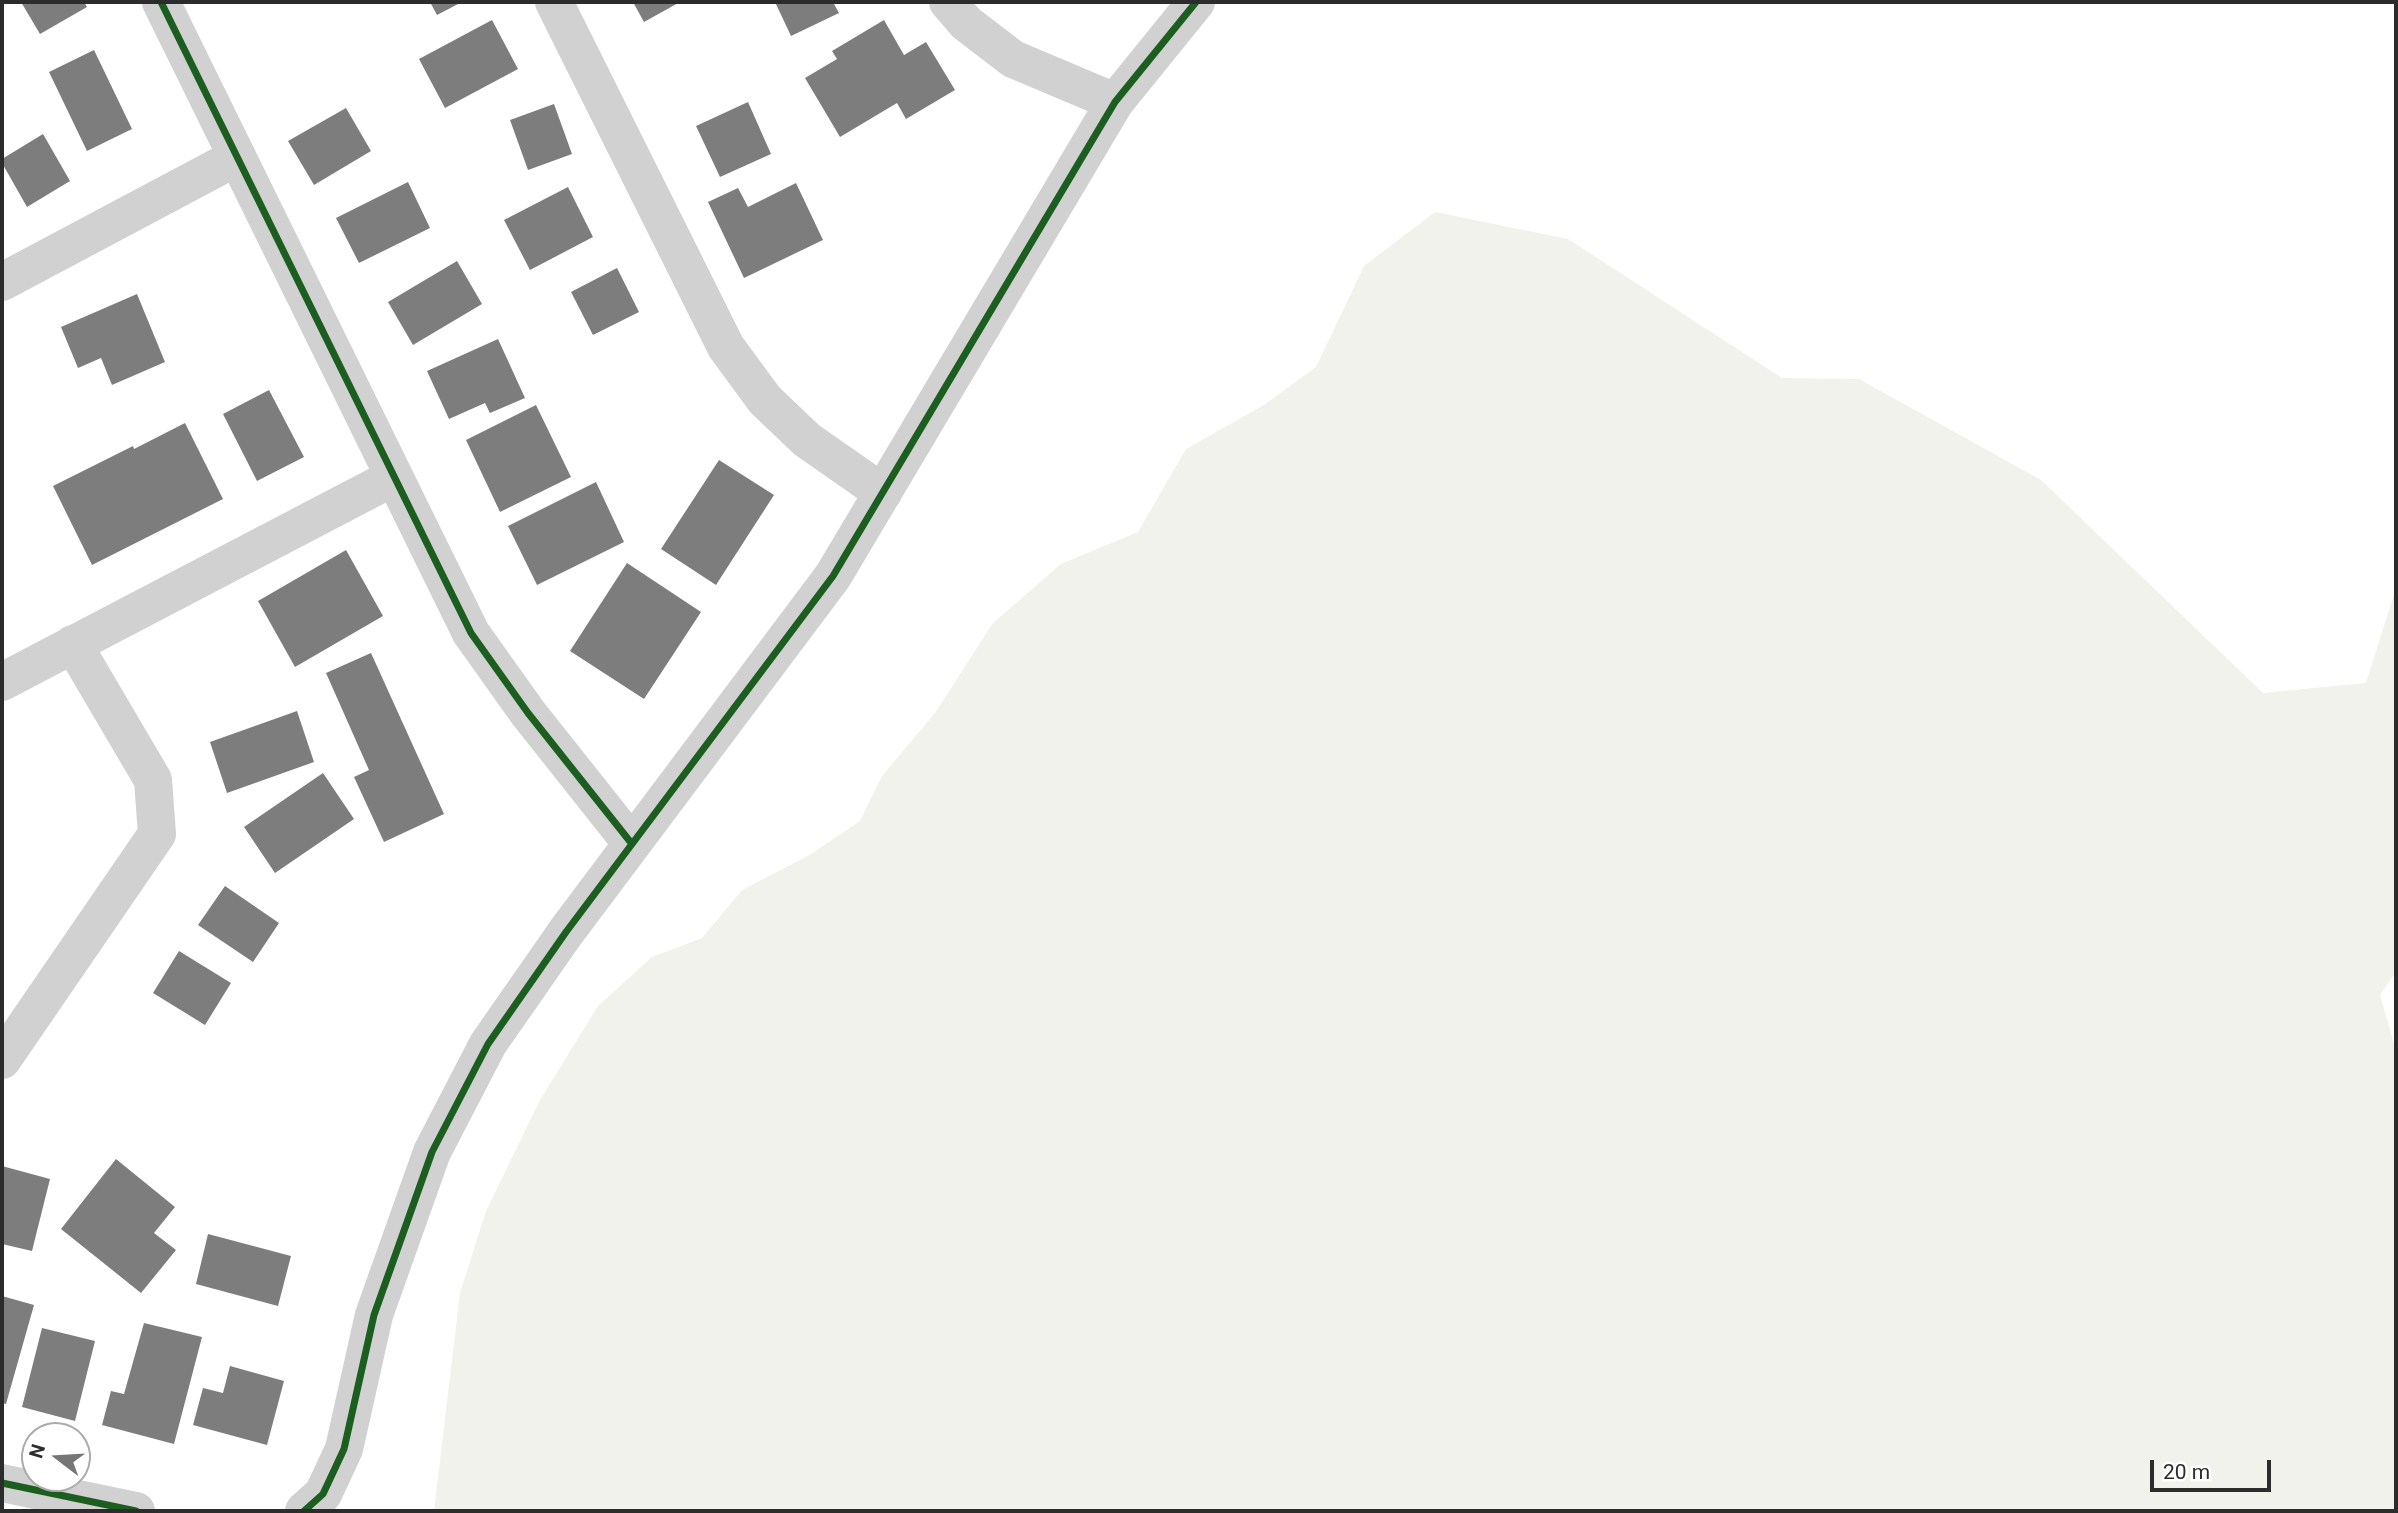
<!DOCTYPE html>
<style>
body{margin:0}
#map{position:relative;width:2398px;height:1513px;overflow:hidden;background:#fff;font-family:Roboto,sans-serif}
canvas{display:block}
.frame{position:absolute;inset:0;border:4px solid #2c2c2c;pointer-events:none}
.north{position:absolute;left:21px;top:1422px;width:70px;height:70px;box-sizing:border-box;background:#fff;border:2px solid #ababab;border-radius:50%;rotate:287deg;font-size:19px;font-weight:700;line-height:28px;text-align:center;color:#2c2c2c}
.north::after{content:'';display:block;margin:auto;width:24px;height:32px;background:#767676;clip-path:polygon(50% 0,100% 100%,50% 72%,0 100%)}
.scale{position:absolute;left:2150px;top:1460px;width:121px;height:32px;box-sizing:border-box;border:4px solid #2c2c2c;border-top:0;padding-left:9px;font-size:21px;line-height:24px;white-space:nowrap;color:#2c2c2c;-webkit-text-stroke:5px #fff;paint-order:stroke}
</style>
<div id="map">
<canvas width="2398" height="1513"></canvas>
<div class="frame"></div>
<div class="north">N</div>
<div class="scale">20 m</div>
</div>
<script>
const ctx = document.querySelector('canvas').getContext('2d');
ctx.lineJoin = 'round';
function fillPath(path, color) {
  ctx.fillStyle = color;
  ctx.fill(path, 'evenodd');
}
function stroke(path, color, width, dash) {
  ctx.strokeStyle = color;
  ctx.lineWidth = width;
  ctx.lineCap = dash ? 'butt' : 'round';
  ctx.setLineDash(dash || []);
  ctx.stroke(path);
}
const green = new Path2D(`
 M1435,212l133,27 214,139 77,1 182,101 222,213 103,-10 30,-95v384l-16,23 16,56v460h-1962l26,-218 26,-82 54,-111 58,-94 54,-49 50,-19 40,-48 66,-34 52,-35 22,-45 53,-63 58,-90 68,-59 77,-32 48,-83 78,-44 52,-38 48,-101z`);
const building = new Path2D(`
 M21,2h63l3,5 -47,27z
 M430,2h32l-25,13z
 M633,2h47l-36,20z
 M775,2h58l6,11 -48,23z
 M492,20l26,49 -73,39 -26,-49z
 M884,20l20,35 22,-13 29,48 -49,29 -9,-16 -57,34 -35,-59 32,-19 -5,-8z
 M94,50l38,79 -45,22 -38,-79z
 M748,102l23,52 -51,23 -24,-51z
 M554,104l18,50 -44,16 -18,-50z
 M346,108l25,43 -57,34 -26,-44z
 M43,134l27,47 -43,26 -25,-44v-4z
 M408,182l22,46 -71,35 -23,-45z
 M796,183l27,57 -79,38 -36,-76 30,-14 10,19z
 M568,187l25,50 -63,33 -26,-50z
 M457,261l25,43 -69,41 -25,-43z
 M617,268l22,44 -46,23 -22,-43z
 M137,294l28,68 -53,23 -11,-27 -23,10 -17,-41z
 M498,339l27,59 -35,15 -5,-10 -36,16 -22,-48z
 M269,390l35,67 -47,24 -34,-67z
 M536,405l35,72 -71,35 -34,-72z
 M185,423l38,76 -131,66 -39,-79 80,-40 1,3z
 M719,460l55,35 -58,90 -55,-36z
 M596,482l28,60 -87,43 -29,-59z
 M346,550l37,66 -88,51 -37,-66z
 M627,563l74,49 -57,87 -74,-48z
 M371,653l73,161 -60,28 -30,-65 15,-7 -43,-97z
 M297,711l17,51 -87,31 -17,-51z
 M323,773l31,46 -79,54 -31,-46z
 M225,886l54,37 -26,39 -55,-37z
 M179,951l52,32 -26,42 -52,-32z
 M116,1159l59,48 -21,26 22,17 -35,43 -80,-64z
 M2,1166l48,13 -18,72 -30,-7z
 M208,1234l83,22 -13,50 -82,-22z
 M2,1296l32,9 -28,99 -4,-1z
 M144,1323l58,14 -28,107 -72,-19 9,-34 13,3z
 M42,1328l53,13 -20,80 -53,-14z
 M230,1366l54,15 -17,64 -74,-20 10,-37 20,5z`);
const minor = new Path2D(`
 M161,2l310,631 57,80 104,131
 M554,2l172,345 39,53 42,40 76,53
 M948,2l18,21 47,36 102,43
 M2,282l235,-125
 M2,682l392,-205
 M2,1060l155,-226 -4,-54 -80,-136
 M2,1483l134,28
 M304,1511l19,-17 21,-45 30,-134 58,-163 56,-108 78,-112 267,-356 282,-474 81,-100`);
const cycleway = new Path2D(`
 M161,2l310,631 57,80 104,131
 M2,1483l134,28
 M304,1511l19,-17 21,-45 30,-134 58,-163 56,-108 78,-112 267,-356 282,-474 81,-100`);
fillPath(green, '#f0f2eb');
fillPath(building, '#7d7d7d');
stroke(minor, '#d1d1d1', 38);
stroke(cycleway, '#1b5e20', 7);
</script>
